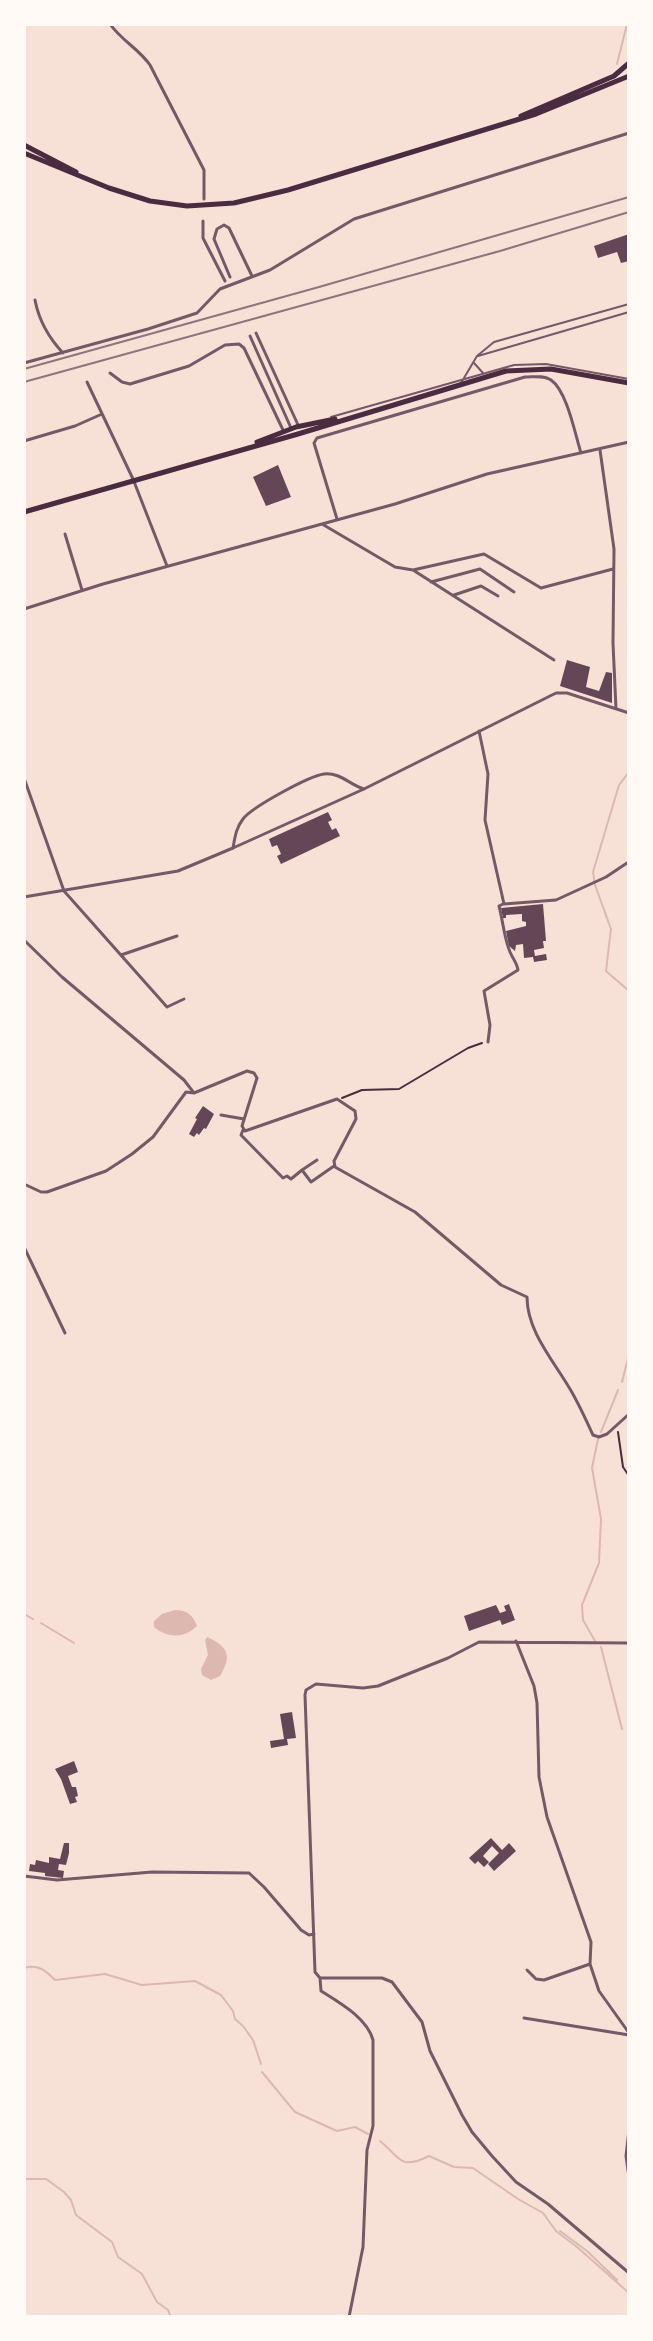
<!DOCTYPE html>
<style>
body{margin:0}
#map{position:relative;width:653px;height:2341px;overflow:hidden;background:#f7e1d7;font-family:Georgia,serif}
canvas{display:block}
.frame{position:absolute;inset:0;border:26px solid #fffaf5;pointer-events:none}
</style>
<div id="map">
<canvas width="653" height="2341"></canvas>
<div class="frame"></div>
</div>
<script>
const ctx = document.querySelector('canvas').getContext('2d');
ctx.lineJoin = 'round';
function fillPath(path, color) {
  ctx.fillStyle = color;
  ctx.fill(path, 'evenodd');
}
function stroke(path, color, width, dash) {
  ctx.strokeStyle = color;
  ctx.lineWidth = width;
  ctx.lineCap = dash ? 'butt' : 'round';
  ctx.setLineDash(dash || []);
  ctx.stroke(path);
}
const water = new Path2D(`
 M175,1610c12,0 18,5 22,16 -13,13 -30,12 -43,1v-6l8,-7z
 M207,1637c22,10 25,19 13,39l-9,4 -9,-5 -1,-6 7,-14 -3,-15z`);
const stream = new Path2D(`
 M617,64l10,-40
 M629,772l-10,13 -26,87 2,13 16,44 -5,42 23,20
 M622,1382l7,-28
 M601,1432l17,-42
 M24,1614l9,5
 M41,1623l33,20
 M595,1641l-12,-21 -1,-15 17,-42 2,-44 -9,-51 6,-29
 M601,1647l21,82
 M24,1968c14,-4 21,2 31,12l50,-6 37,11 53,-4 26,14 12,16 2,8 8,7 10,14 8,24
 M262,2072l33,40 42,19 18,-4 13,7
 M380,2141c20,16 19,30 49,15l25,11 19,1 45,31 25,14 13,18 21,16 52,46
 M24,2179h22l18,13 7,8 5,15 36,27 6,15 24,17 15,28 11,8 3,7
 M560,2231l27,20 30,29`);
const building = new Path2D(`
 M629,234v27l-8,2 -4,-11 -19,6 -4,-12z
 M278,465l13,32 -25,9 -13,-29z
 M567,660l23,7 -4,20 13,4 7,-19 6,1v30l-52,-17z
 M328,812l4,8 -4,2 4,8 4,-2 4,8 -59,28 -4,-8 4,-2 -4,-9 -5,2 -3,-8z
 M543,904l3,37h-3l1,7 -10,2 1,6 11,-2 1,6 -13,2 -1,-5 -9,1 -1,-14 -7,1 -1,6 -6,-5 -3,-15 20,-5v-4l-4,-1v-7l-16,1v3h-3l-2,-10z
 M203,1106l11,8 -8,15 -2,-1 -5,7 -2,-2 -3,4 -5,-3 8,-15 -2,-1z
 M509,1604l6,16 -13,5 -2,-5 -31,11 -5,-15 32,-11 4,8 6,-2 -2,-5z
 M292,1712l4,26 -9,1 1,6 -17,3 -1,-7 14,-2 -4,-25z
 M74,1761l4,11 -10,4 4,11h4l2,9 -3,1 2,5 -7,2 -9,-25 -6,-10z
 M491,1838l11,12 7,-7 7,8 -22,20 -6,-7 11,-11 -7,-7 -9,10 6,6 -5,5 -6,-6 -3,3 -6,-6z
 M64,1843h5v10l-3,12 -7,-1 -1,6 6,1 -1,7 -18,-2v-3l-16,-2 1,-7 5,1 1,-5 13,3v-6l11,2z`);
const path = new Path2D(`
 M342,1098l20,-8 37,-1 69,-41 14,-5
 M618,1432l5,35 6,9`);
const service = new Path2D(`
 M478,356l151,-44
 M474,363l9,10
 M461,383l16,-27 17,-14 135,-38
 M331,417l183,-52 32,-1 83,15`);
const pedestrian = new Path2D(`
 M233,848l131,-59
 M24,1247l41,86`);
const minor = new Path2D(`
 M110,24c11,16 29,25 40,41l54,105v29
 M203,221v17l22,43
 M230,277l-16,-38 3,-10 7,-4 5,3 23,48
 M35,300c4,21 13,37 28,53
 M256,333l43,94
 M250,336l41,92
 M24,363l124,-34 49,-16 23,-24 50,-19 84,-51 275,-86
 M110,373l12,9 8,2 59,-18 36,-21 14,-1 5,4 40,84
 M87,382l46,97 34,87
 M24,441l51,-15 27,-12
 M600,450l14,99 -1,94 3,66
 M337,519l-23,-76 3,-5 208,-61c9,0 19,-2 26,3 16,11 24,54 30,73
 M322,524l73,43 18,3 141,90
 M65,534l17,56
 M413,570l71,-16 57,34 72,-19
 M431,582l49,-13 34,23
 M454,595l27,-9 17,10
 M24,609l79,-25 292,-80 92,-30 142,-32
 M479,731l9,43 -3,46 19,84
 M24,778l40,113 103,116 17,-8
 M24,897l154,-26 55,-23c2,-11 3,-20 10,-29 9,-12 66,-43 81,-45 16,-2 26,11 40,15l192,-96h11l62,20
 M504,904l52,-4 50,-23 21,-14
 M24,940l38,37 122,103 10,13
 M121,955l56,-19
 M488,1042l2,-17 -6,-34 34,-21c-1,-7 -5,-11 -8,-18 -6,-14 -7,-31 -11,-46l4,-2
 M221,1115l23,4
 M243,1130l-2,5 42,43 4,-2 4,3 11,-9 9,12 23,-16
 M302,1170l15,-10
 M24,1184l17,8h6l59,-21 26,-17 21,-17 33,-45 8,1 53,-22 7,2 3,5 -15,48 3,5 92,-32 18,12 1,8 -22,42 1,6 80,45 86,73 26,12c0,34 26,63 43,92 9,15 16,31 23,46l6,2 8,-3 22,-20
 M516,1641l18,45 3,17 2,74 8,40 44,125 -1,22 9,27 30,42
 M629,1643l-150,-1 -31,16 -70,28 -15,2 -47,-4 -10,6 -1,5 10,277 5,6h62l10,4 30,40 8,29 32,64 10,17 20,24 24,26 32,22 81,69
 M24,1876l33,4 95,-8 97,1 15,14 37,43 8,5 5,-1
 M527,1970l9,9 8,1 46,-16
 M320,1978l1,13c19,12 46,27 52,49v86l-6,24 -4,97 -14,70
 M524,2018l105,17
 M629,2130l-3,26 3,21`);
const secondary = new Path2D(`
 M257,442l39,-15 39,-8
 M24,512l274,-78 208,-63 45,-2 78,14`);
const primary = new Path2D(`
 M521,116l93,-40 15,-13
 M24,145l52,27
 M24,153l85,35 41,13 37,5 47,-3 54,-13 248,-76 93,-38`);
const rail = new Path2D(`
 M24,369l295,-82 310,-90
 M24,382l476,-131 129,-39`);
fillPath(water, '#dcb8b0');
stroke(stream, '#dcb8b0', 2);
fillPath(building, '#644757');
stroke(path, '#4a2c40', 2);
stroke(service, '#755966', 2);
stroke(pedestrian, '#755966', 3);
stroke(minor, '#755966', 3);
stroke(secondary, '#4a2c40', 5);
stroke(primary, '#4a2c40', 5);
stroke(rail, '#8f747c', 2);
</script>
